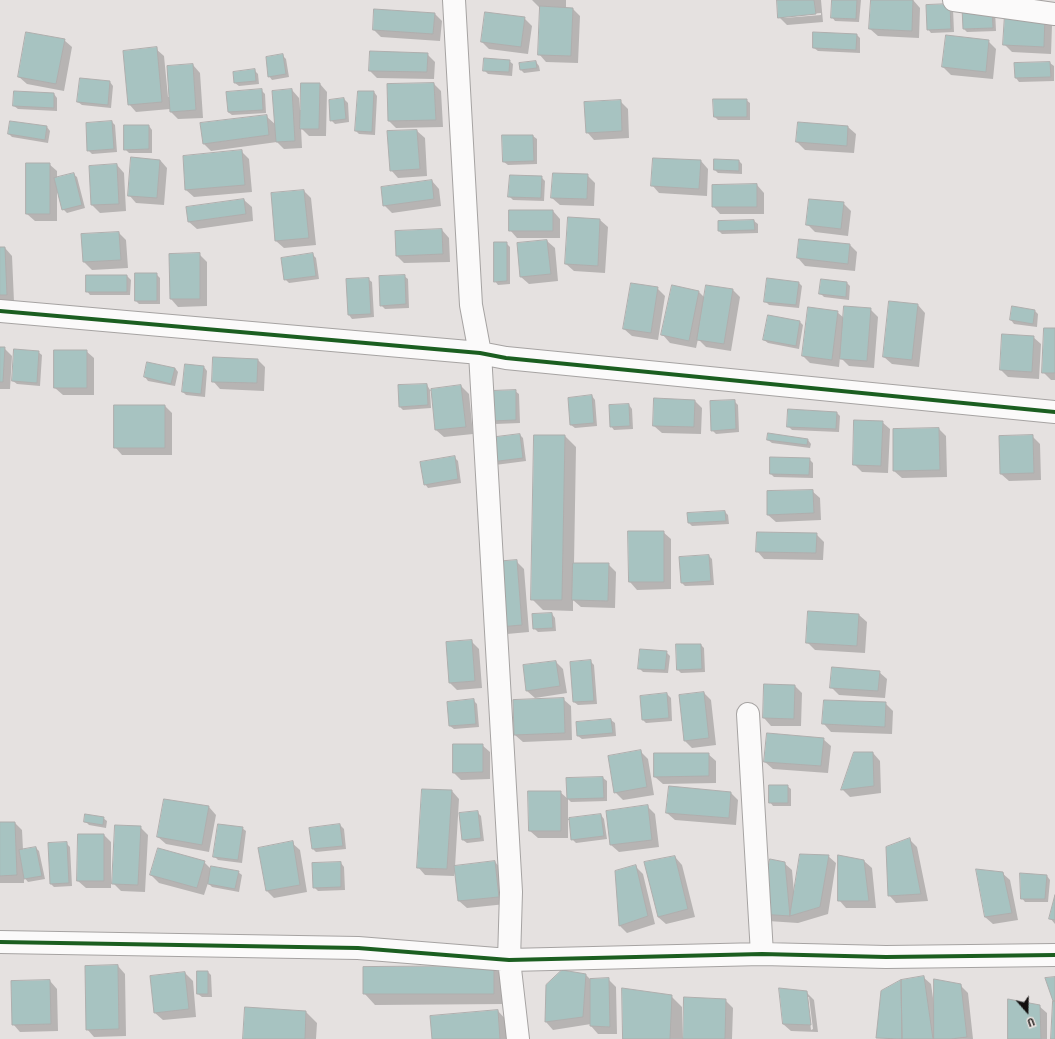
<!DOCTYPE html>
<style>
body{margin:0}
#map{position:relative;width:1055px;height:1039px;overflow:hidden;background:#e5e1e0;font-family:"Archivo Narrow",sans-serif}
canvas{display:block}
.north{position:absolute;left:1007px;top:991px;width:40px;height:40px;-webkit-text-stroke:3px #e8e0dd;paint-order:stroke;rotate:160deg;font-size:11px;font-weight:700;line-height:16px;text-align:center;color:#120f0e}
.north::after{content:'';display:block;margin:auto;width:14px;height:18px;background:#120f0e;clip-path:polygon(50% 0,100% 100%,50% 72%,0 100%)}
</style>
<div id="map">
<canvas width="1055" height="1039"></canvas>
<div class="north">U</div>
</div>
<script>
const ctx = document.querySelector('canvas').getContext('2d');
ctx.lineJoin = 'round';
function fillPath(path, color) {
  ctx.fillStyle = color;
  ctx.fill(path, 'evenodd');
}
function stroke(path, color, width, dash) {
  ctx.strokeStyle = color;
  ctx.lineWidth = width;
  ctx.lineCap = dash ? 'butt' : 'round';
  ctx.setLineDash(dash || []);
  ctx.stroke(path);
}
const shadow = new Path2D(`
 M532,0h34v8l7,1 7,7 -2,47 -32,-1 -7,-8 2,-47h-2z
 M778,0h43l2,22 -36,3 -8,-8zM821,13v2l-37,3v-2z
 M833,0h28l-2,22 -24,-1 -3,-4z
 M872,0h41l7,8 -1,30 -41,-2 -8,-7z
 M950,5l3,4 1,23 -23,1 -3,-4z
 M995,10l1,21 -29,1 -3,-3z
 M434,13l8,8 -2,20 -59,-4 -7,-7z
 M1045,17l7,8 -1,29 -39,-2 -8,-8z
 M524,18l8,8 -4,28 -39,-5 -7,-7z
 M857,35l3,3v15l-42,-2 -4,-3z
 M64,40l8,7 -8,44 -37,-7 -8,-7z
 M988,41l8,8 -3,30 -42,-4 -8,-8z
 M156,49l8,7 4,41h2l23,-32 7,8 3,45 -25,1 -7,-7 -1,-3 -34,3 -7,-8z
 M427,54l8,8 -1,17 -57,-1 -7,-7z
 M282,55l4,4 3,18 -17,3 -3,-4z
 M509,61l4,3 -1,12 -24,-2 -4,-4z
 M536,62l3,4 1,5 -16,2 -4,-4z
 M1050,63l4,3v15l-35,1 -3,-4 -1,-14z
 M254,70l4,4 1,10 -20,2 -4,-3z
 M81,80l29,2 3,4 -2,22 -29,-3 -4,-3z
 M320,84l7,8 -1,44h-17l-8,-8 1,20 -18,1 -7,-7 -66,9 -8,-8 63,-27 10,9 16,-35 7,8 1,12h2z
 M434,84l7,7 2,36 -47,1 -7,-7 -1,-36z
 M261,90l4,4 1,19 -34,2 -4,-3z
 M359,92h15l3,4 -2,39 -16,-1 -3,-3z
 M54,94l3,4v13l-39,-2 -4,-3z
 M344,99l4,4 1,19 -14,2 -4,-4z
 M746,100l4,3v17h-32l-3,-3z
 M620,101l8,8 1,29 -35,2 -7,-8z
 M112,122l3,3 2,27 -25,2 -4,-4z
 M799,124l49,3 8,7 -2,19 -49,-3 -8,-8z
 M149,126l3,4v23h-23l-4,-4z
 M47,127l3,4 -2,12 -36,-6 -3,-3z
 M417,131l8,7 2,38 -29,2 -7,-8 -2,-38z
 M503,136h30l4,3v25l-29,1 -4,-3z
 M241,151l8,8 3,33 -58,5 -8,-7z
 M160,160l7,8 -3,37 -28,-2 -7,-8z
 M701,161l7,8 -1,27 -48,-3 -7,-8z
 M739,161l3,3v10l-24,-1 -3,-3z
 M49,164l8,7v7l16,-4 4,3 8,31 -18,5 -4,-4 -6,-21v33h-22l-8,-7z
 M117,165l7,8 2,38 -26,2 -8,-8 -2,-39z
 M587,175l8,8 -1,23 -34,-1 -8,-7z
 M541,177l4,4 -1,20 -31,-1 -4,-4z
 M432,181l7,8 2,17 -49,7 -8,-8z
 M757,185l7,8v21h-44l-7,-8z
 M304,191l7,7 5,47 -32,3 -8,-7z
 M244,200l8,7 1,14 -56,8 -8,-7 -2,-14z
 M843,203l8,8 -3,25 -33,-4 -8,-8z
 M553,211l7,8v19h-43l-7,-8z
 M569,218l31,2 8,7 -3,46 -31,-2 -8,-7z
 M754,221l4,3v9l-36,1 -3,-3z
 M442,230l7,8 1,24 -46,1 -7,-7z
 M119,233l7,7 2,28 -36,2 -8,-8 -2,-27z
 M800,240l50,5 7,7 -2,19 -50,-5 -7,-8z
 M547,241l8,7 3,33 -29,3 -8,-7 -3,-33z
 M506,243l4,4v37l-12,1 -3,-4z
 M0,248h5l7,8 2,46 -14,1z
 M199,254l8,8v44l-29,1 -7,-8 -1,-44z
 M312,254l4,4 3,21 -30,4 -4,-4z
 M156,274l4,4v26h-21l-3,-3z
 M87,276h40l4,4 -1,15h-40l-3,-4z
 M404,276l4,3 1,29 -24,1 -4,-4z
 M368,279l4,3 2,35 -22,2 -3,-4 -2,-35z
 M822,280l25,3 3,3 -1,14 -25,-3 -4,-4z
 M798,282l4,4 -3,22 -30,-3 -4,-4z
 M707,286l26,4 7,7 -9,54 -25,-4 -8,-8 -2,9 -26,-5 -7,-8 36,-43 6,6z
 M657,288l8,8 -7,44 -26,-4 -8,-7z
 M918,305l7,8 -6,54 -27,-3 -8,-7z
 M870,309l8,8 -4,51 -25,-2 -9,-9 -1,10 -29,-4 -7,-7 34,-44 7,6z
 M1035,311l3,3 -1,13 -23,-3 -3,-4z
 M769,316l31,6 3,3 -4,24 -31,-6 -4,-3z
 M1055,329v51h-4l-8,-8z
 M1033,337l8,7 -2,35 -31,-2 -7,-7z
 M0,348h4l8,8 -2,33h-10z
 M86,351l8,7v37h-31l-8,-7z
 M38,352l4,3 -2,31 -23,-2 -4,-3z
 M258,360l7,7 -1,24 -44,-2 -7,-8z
 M204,367l3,4 -2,26 -19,-2 -3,-3z
 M175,368l3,4 -3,14 -27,-5 -3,-4z
 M427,385l3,5 31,-4 8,8 4,40 -29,3 -8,-7 -4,-40 -2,1 1,17 -28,2 -3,-3z
 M515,391l4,3 1,29 -25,1 -3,-3z
 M592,396l3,4 2,26 -22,2 -4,-3 -2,-27z
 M695,401l7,7 -1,26 -39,-1 -8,-7z
 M734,401l4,4 1,27 -23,2 -4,-4z
 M629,405l3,4 1,20 -19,1 -3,-4z
 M165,406l7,7v42h-50l-7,-8z
 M837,413l3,3 -1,16 -47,-2 -4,-4z
 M882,422l8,7 -2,44 -26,-1 -8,-8z
 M939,429l7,7 1,41 -45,1 -8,-7z
 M520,435l3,3 3,23 -31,4 -3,-3z
 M565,436l11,11 -2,117h34l8,8 -1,36 -34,-1 -8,-7v11l-30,-1 -11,-11z
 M1032,436l8,8 1,36 -32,1 -8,-7z
 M768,440h40l3,4 -1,4 -38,-5z
 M454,457l4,4 3,22 -33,5 -3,-4z
 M809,459l4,4v15l-39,-1 -3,-3z
 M812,491l8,7 1,22 -45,2 -8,-7z
 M725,512l3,3 1,9 -37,2 -3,-3z
 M629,532h34l8,7v50l-34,1 -7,-8z
 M816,534l8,8 -1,18 -59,-1 -7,-8z
 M709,556l3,3 2,26 -29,1 -3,-3z
 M516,561l8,8 5,63 -22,2 -7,-8z
 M809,612l50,3 8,7 -2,31 -50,-3 -8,-8z
 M552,614l3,4 1,13 -18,1 -4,-4z
 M471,641l8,8 3,39 -25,2 -7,-7z
 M701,645l3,3 1,24 -24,1 -3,-3z
 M666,652l4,4 -2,17 -25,-1 -4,-4z
 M590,661l4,4 3,39 -19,1 -4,-3z
 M556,662l7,7 4,24 -32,5 -8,-7 -3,-25z
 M879,672l8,7 -2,19 -46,-3 -8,-8z
 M765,685l30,1 7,7 -1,33h-30l-7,-8z
 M704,693l7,7 5,45 -24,3 -7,-7z
 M667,694l4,4 1,23 -26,2 -3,-3z
 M563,699l8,7 1,34 -49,2 -8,-7z
 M473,700l4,4 2,23 -25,2 -4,-3z
 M825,701l60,2 8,8 -1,23 -61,-2 -7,-8z
 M611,720l4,3 1,13 -34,3 -4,-3 -1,-13z
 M823,739l8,7 -3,27 -55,-4 -8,-7z
 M482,745l8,7v27l-29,1 -7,-7z
 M640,751l8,8 6,36 -31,5 -8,-8z
 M873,753l7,8 1,32 -31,4 -8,-8z
 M708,754l8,7v22l-53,1 -8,-7z
 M603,778l4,3v20l-36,1 -3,-3v20l33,-4 3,4 3,20 -31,4 -4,-4 -2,-19h-2v18h-30l-8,-7 -1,-39h31l8,7 -1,-20z
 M787,786l4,3v17h-18l-3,-4z
 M423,790l29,1 7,8 -4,68 40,-5 7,8 4,34 -39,4 -8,-7 -4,-30 -1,5 -29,-1 -7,-8z
 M731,793l7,7 -2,25 -61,-5 -8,-7z
 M647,806l8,8 4,33 -40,5 -8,-7z
 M209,807l7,8 -7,37 -43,-8 -8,-7z
 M477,812l4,4 3,25 -17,2 -4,-3z
 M103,818l4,3 -1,7 -17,-3 -4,-4z
 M0,823h15l7,7 1,20 13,-2 3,3 6,28 -17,3 -4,-5v6h-24z
 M340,825l4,4 2,20 -30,3 -3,-3z
 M140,827l8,8 -3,57 -24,-1 -8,-8z
 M242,828l4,3 -4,32 -24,-3 -4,-4z
 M104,835l7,7v46h-25l-8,-7z
 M910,840l7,7 11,54 -32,2 -7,-8z
 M66,843l4,4 2,39 -18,1 -3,-3z
 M292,843l8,7 7,42 -33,6 -7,-7z
 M828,856l8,7 -8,51 -30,9 -30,-2 16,-58 8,7 2,22z
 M675,857l7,8 13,52 -29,7 -8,-7z
 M864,861l8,7 4,40h-30l-7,-8z
 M204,862l7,7 27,3 4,3 -3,17 -27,-5 -4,-4 -4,12 -45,-12 -8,-8z
 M341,863l3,4 1,23 -27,1 -4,-4z
 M635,866l8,8 12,50 -28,9 -7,-7z
 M1002,873l8,7 8,40 -25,4 -8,-7z
 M1047,876l3,4 -2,22h-23l-3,-4z
 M1055,899v25l-5,-6z
 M118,966l7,8 1,62 -32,1 -7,-8z
 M494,967l11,12v25l-130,1 -11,-12z
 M562,971l24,4 5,5 17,-1 8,8 1,47h-19l-7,-8v-2l-38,6 -7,-8 1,-37z
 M208,972l3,3 1,22h-10l-4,-3z
 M185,973l8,8 3,36 -33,3 -8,-7z
 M923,977l8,7 3,21 26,-20 8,8 5,46 -96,-1 5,-46z
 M50,981l7,8 1,42 -38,1 -7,-8z
 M806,992l8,8 4,32 -27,-1 -8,-7zM807,997h2l4,32 -2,1z
 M671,996l11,11v32h-58z
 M725,1000l8,8 -1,31h-48z
 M1039,1006l8,7v26h-38z
 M246,1009l60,3 11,11 -1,16h-72z
 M498,1011l11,12 1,16h-77z`);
const building = new Path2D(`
 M777,0h37l2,14 -38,4z
 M832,0h25l-1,19 -25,-1z
 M871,0h42l-1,31 -43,-2z
 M950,4l1,25 -24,1 -1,-25z
 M540,6l33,2 -2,48 -33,-1z
 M992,6l1,22 -30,1 -1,-22z
 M374,9l61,4 -2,21 -60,-4z
 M485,12l40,5 -4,30 -40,-5z
 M1005,14l40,2 -1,31 -41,-2z
 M26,32l39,7 -9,45 -38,-7z
 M813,32l44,2 -1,16 -43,-2z
 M946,35l43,5 -3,32 -44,-5z
 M157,47l5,55 -34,3 -5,-54z
 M370,51l58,2 -1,19 -58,-1z
 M283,54l3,20 -18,3 -2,-20z
 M484,58l26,2 -1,12 -26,-1z
 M536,61l1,7 -17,2 -1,-7z
 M1050,62l1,15 -36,1 -1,-15z
 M193,64l3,46 -26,2 -3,-46z
 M255,69l1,12 -22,2 -1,-11z
 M80,78l30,3 -2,24 -31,-3z
 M301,83h19l-1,46h-19z
 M434,83l2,37 -48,1 -1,-37z
 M262,89l1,21 -35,2 -2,-20z
 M292,89l3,52 -19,1 -4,-51z
 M14,91l40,2v15l-41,-2z
 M358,91h16l-2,41 -17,-1z
 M344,98l2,21 -16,2 -1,-21z
 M713,99h34v18h-33z
 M621,100l1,31 -36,2 -2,-31z
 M267,115l2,20 -66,9 -3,-21z
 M10,121l37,5 -2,14 -37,-6z
 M112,121l2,28 -27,2 -1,-28z
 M798,122l50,4 -1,20 -51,-4z
 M124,125h25v24l-25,1z
 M417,130l3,39 -30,2 -3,-40z
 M502,135h31l1,26 -31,1z
 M242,150l3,35 -60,5 -2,-34z
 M131,157l29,3 -3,38 -29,-2z
 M653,158l48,2 -2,29 -48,-3z
 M714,159l25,1v11l-25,-1z
 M26,163h24v51h-24z
 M117,164l2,40 -28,1 -2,-39z
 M74,173l8,32 -20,5 -8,-32z
 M553,173l35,1 -1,25 -36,-1z
 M510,175l32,1 -1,22 -33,-1z
 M432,180l2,19 -51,7 -2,-19z
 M757,184v23h-45v-22z
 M304,190l5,48 -34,3 -4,-48z
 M244,199l2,15 -58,8 -2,-15z
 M809,199l35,3 -3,27 -35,-4z
 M509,210h44v21h-44z
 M568,217l32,2 -2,47 -33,-2z
 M754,220l1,10 -37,1v-10z
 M442,229l1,25 -47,2 -1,-25z
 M119,232l2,28 -38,2 -2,-28z
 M799,239l51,5 -2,20 -51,-6z
 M547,240l4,34 -31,3 -3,-34z
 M494,242h13v39l-13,1z
 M0,247h5l2,48h-7z
 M200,253v46h-30l-1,-45z
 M313,253l3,23 -32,4 -3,-22z
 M135,273h22v28h-22z
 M86,275h41v17h-41z
 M405,275l1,29 -26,2 -1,-30z
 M369,278l2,36 -23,1 -2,-36z
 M767,278l32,4 -3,23 -32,-3z
 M821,279l26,3 -1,15 -27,-3z
 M631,283l27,4 -7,46 -28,-4z
 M672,285l27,6 -10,50 -28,-6z
 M706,285l27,4 -9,55 -27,-4z
 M889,301l29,3 -6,56 -29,-3z
 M844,306l27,2 -4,53 -27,-2z
 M1012,306l23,4 -2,14 -23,-4z
 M808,307l30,4 -6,49 -30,-4z
 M768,315l32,6 -4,25 -33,-6z
 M1044,328h11v45h-13z
 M1002,334l32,2 -2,36 -32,-2z
 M0,347h5l-2,35h-3z
 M14,349l25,2 -2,32 -25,-2z
 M54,350h33v38h-33z
 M213,357l45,2 -1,24 -45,-1z
 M147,362l28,6 -4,16 -27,-7z
 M185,364l19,2 -3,28 -19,-2z
 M427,384l1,21 -29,2 -1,-22z
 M461,385l5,42 -31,3 -4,-41z
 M516,390v30l-25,1 -1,-30z
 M592,395l2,28 -24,2 -2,-27z
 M654,398l41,2 -1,27 -41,-1z
 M735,400l1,29 -25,2 -1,-30z
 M629,404l1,22 -20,1 -1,-22z
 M114,405h51v43h-51z
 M788,409l49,3 -1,17 -49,-2z
 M854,420l29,1 -2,45 -28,-1z
 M939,428l1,42 -47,1v-42z
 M768,433l40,6 -1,6 -40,-5z
 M520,434l3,24 -32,4 -3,-24z
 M534,435h31l-3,165h-31z
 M1033,435l1,38 -34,1 -1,-38z
 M455,456l3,23 -34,6 -4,-23z
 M770,457l40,1 -1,17 -39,-1z
 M813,490l1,23 -47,2v-24z
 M725,511l1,10 -38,2 -1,-10z
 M628,531h36v51h-35z
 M757,532l60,1 -1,20 -60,-1z
 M709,555l2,26 -30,2 -2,-26z
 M517,560l5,65 -23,2 -6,-65z
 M573,563h36l-1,38 -36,-1z
 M808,611l51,3 -2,32 -51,-3z
 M552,613l1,15 -20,1 -1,-15z
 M472,640l3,41 -26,2 -3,-41z
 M676,644h25l1,25 -25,1z
 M640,649l27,2 -2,19 -27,-1z
 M591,660l3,41 -21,1 -3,-40z
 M556,661l4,25 -34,5 -3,-26z
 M832,667l48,4 -2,20 -48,-3z
 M764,684l31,1 -1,34 -31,-1z
 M704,692l5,46 -25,3 -5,-46z
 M667,693l2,25 -27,2 -2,-24z
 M564,698l1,35 -51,2 -1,-35z
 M474,699l2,25 -27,2 -2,-24z
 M824,700l62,2 -1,25 -63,-3z
 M611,719l2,14 -36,3 -1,-14z
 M767,733l57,5 -3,28 -57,-4z
 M453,744h30v28l-30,1z
 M641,750l6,37 -33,6 -6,-37z
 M854,752h19l1,34 -33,4z
 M654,753h55v23l-55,1z
 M603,777l1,21 -37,1 -1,-21z
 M769,785h19v18h-19z
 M669,786l62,6 -2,26 -63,-5z
 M422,789l30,1 -5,79 -30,-1z
 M528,791h33v40h-32z
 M164,799l45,7 -7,39 -45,-8z
 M648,805l4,35 -42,5 -4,-34z
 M478,811l3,27 -19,2 -3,-27z
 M85,814l19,3 -1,8 -19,-3z
 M601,814l3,22 -33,4 -2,-22z
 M0,822h15l2,53 -17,1z
 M218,824l25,3 -5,33 -25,-3z
 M340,824l3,22 -31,3 -3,-21z
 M115,825l26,1 -3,59 -26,-1z
 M78,834h26v47h-27z
 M910,838l11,56 -33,2 -2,-49z
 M293,841l7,44 -34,6 -8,-43z
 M67,842l2,41 -19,1 -2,-41z
 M36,847l6,29 -18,3 -5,-29z
 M158,848l47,13 -8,27 -47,-13z
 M800,854l29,1 -9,52 -30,9z
 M838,855l26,5 5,41h-31z
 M675,856l13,53 -30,8 -14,-55z
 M770,859l15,3 5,54 -31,-2z
 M495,861l4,36 -41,4 -4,-35z
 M341,862v25l-28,1 -1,-25z
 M636,865l12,51 -29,10 -4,-55z
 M211,866l28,5 -4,18 -27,-5z
 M976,869l27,3 9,41 -27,4z
 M1020,873l27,2 -2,24h-24z
 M1055,895v25l-6,-1z
 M118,965l1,64 -33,1 -1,-64z
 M494,966v28h-131v-27z
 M562,970l24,4 -3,43 -38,5 1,-37z
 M197,971h11v23h-11z
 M185,972l4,37 -35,4 -4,-37z
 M924,976l9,63h-31l-1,-59z
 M1055,977v24h-2l-8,-23z
 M609,978l1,49 -20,-1v-47z
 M934,979l27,5 6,53 -16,2h-17z
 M50,980l1,44 -39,1 -1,-44z
 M901,980l1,59 -26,-1 5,-47z
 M622,988l50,7 -2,44h-47z
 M779,988l28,3 4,34 -28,-1z
 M684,997l42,2 -1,40h-42z
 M1008,999l32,6 1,34h-33z
 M1053,1001h2v38h-4z
 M245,1007l61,4 -1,28h-62z
 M498,1010l2,29h-68l-2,-23z`);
const street = new Path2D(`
 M454,0l17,305 9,48 31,539 -2,68 9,79
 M954,0l101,14
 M0,311l480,42 26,5 549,54
 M748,714l14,240
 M0,942l358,6 151,12 253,-6 124,3 169,-2`);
const cycleway = new Path2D(`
 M0,311l480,42 26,5 549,54
 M0,942l358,6 151,12 253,-6 124,3 169,-2`);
fillPath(shadow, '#0003');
fillPath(building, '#a7c3c1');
stroke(building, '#afaead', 1);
stroke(street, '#a6a3a2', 24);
stroke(street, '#fbfafa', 22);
stroke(cycleway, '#1b5e20', 4);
</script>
